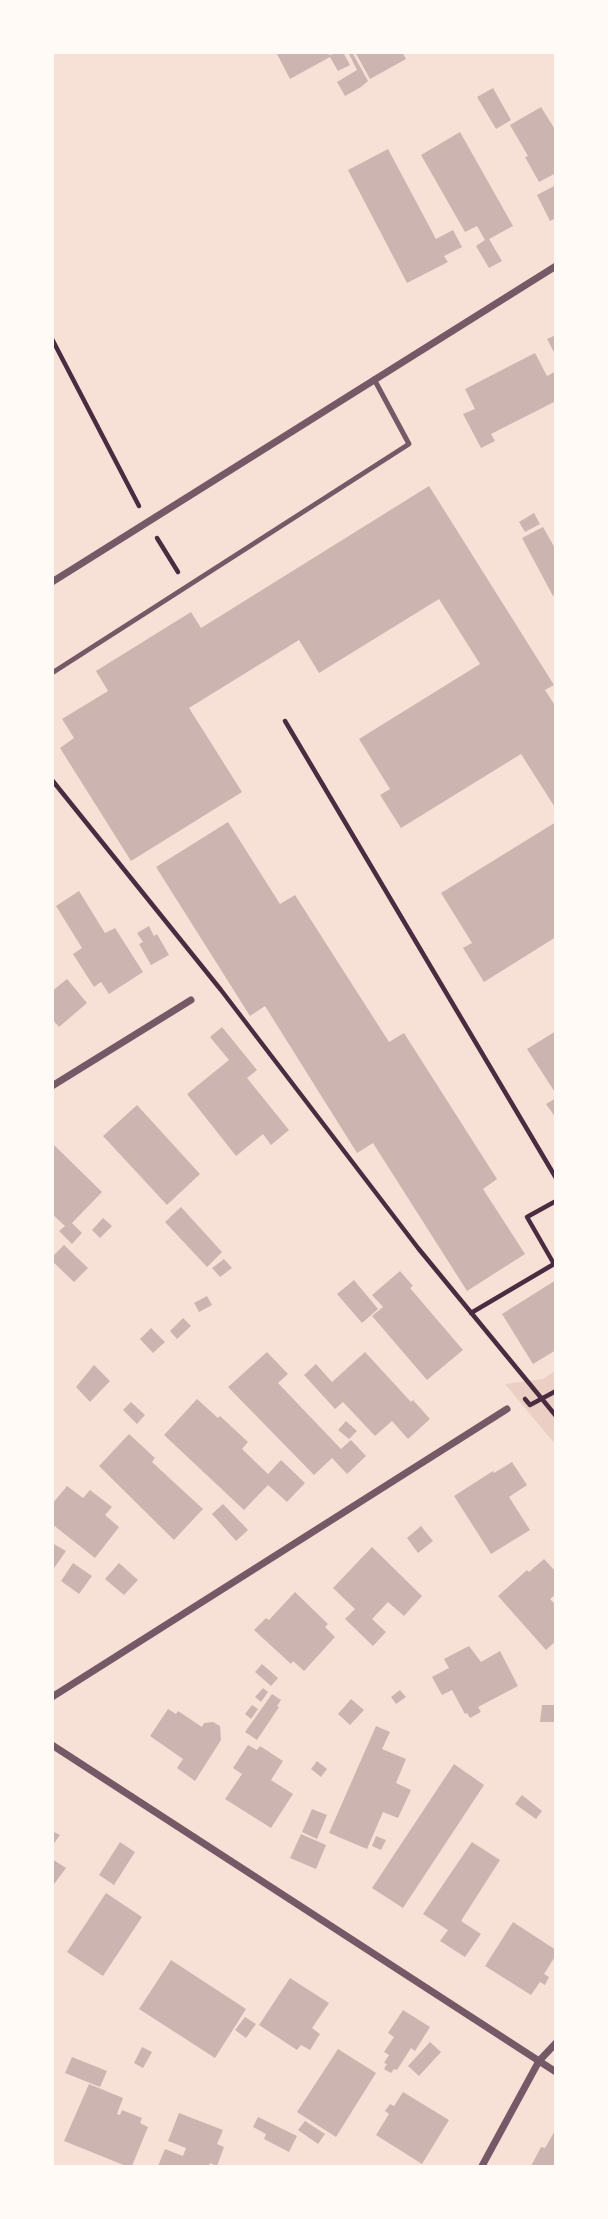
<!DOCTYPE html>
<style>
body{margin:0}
#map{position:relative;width:608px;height:2219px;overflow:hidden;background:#f7e1d7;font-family:"Sofia Sans Condensed",sans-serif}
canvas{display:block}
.frame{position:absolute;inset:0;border:54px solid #fffaf5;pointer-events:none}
</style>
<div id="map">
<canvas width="608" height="2219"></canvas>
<div class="frame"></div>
</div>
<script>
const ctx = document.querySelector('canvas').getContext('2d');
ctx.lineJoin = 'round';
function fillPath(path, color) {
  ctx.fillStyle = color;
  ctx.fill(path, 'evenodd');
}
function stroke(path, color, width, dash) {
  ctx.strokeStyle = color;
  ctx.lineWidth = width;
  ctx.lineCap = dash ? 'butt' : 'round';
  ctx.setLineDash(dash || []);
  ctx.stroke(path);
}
const green = new Path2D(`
 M555,1371v73l-50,-60 38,-5z`);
const building = new Path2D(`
 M276,52h52l1,3 14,-3 7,13 -12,6 -8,-14 -40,22z
 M348,52h4l16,29 -7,6 -16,9 -8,-14 20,-12z
 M355,52h47l4,7 -36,20z
 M493,88l18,32 -15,9 -19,-32z
 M541,107l15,24v42l-17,9 -14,-25 3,-1 -18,-31z
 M460,132l53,94 -24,13 13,22 -13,7 -13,-22 9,-6 -8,-14 -12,6 -44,-77z
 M388,149l48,90 17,-9 9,17 -18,9 4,6 -41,21 -59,-113z
 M556,185v33l-6,3 -13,-26z
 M556,335v21l-9,-17z
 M535,353l12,23 9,-5v30l-65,33 4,7 -14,7 -18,-34 12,-5 -10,-20z
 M429,486l125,199 -9,5 11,17v102l-35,-55 -120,74 -21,-33 10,-6 -31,-50 121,-75 -41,-65 -120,74 -20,-33 -110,68 53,84 -111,69 -71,-113 14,-10 -12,-19 46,-28 -12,-20 95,-59 10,16z
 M534,513l6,11 -15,8 -6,-10z
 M543,527l13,23v45l-3,1 -31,-58z
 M228,822l52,82 15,-9 94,147 15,-9 93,146 -14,10 42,65 -58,37 -94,-148 -16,10 -92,-147 -15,10 -94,-149z
 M556,822v115l-72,45 -21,-34 9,-5 -31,-50z
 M79,891l26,42 10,-5 28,44 -34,22 -8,-12 -7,5 -21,-33 9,-6 -26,-42z
 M149,926l5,10 3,-2 12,21 -18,10 -12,-21 4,-2 -6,-9z
 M67,979l20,24 -28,24 -7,-8v-28z
 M222,1027l35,43 -10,8 42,52 -18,15 -8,-11 -27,22 -49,-62 42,-34 -19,-23z
 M556,1031v63l-29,-45z
 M556,1098v20l-10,-14z
 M137,1105l63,69 -33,31 -64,-69z
 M52,1143l50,49 -30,31 10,10 -10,11 -13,-13 6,-5 -13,-12z
 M181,1207l41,45 -15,15 -42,-45z
 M103,1218l9,8 -12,12 -8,-8z
 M64,1245l24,23 -14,14 -22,-21v-4z
 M224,1259l8,9 -12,9 -8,-9z
 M400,1271l13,15 -3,2 53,62 -36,30 -55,-64 11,-9 -11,-12z
 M354,1280l24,29 -16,14 -25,-29z
 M556,1280v70l-23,14 -31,-50z
 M207,1296l5,9 -13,7 -5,-9z
 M183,1318l8,8 -14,13 -7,-8z
 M151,1328l14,14 -12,11 -13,-14z
 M267,1352l21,22 -10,9 63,66 10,-9 15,16 -19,18 -15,-16 -18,17 -86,-88z
 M365,1352l46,50 2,-2 17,19 -22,20 -16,-18 -17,15 -32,-34 -8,7 -31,-34 12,-11 16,18z
 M94,1365l16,16 -20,21 -14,-15z
 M197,1399l21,19 2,-2 28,26 -6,7 26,25 13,-14 24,23 -18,19 -19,-17 -24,25 -80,-75z
 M131,1402l14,13 -8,9 -14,-14z
 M346,1421l11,10 -8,8 -11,-9z
 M129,1434l26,24 -3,4 51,47 -29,31 -75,-74z
 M512,1462l15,23 -18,12 21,33 -39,24 -37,-58 39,-25 1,2z
 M67,1486l16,12 7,-8 22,17 -7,8 14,12 -24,31 -43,-34v-20z
 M223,1504l25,26 -12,11 -24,-27z
 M421,1526l12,15 -15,12 -11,-15z
 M52,1543l14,8 -14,20z
 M372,1547l50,49 -18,20 -16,-14 -16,17 14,13 -13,14 -28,-27 10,-10 -22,-21z
 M544,1559l12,13v22l-6,5 6,6v36l-10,9 -48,-54 29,-26 2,2z
 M73,1563l19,13 -13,18 -18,-13z
 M119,1563l19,17 -14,15 -19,-16z
 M295,1592l33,32 -3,3 10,10 -31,34 -11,-10 -2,3 -37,-34 12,-12 3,2z
 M469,1646l12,16 19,-11 18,35 -40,21 3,5 -11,6 -3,-5 -2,1 -13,-24 -10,5 -10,-18 17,-9 -5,-9z
 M262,1664l16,14 -7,8 -16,-14z
 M263,1688l5,4 -7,10 -6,-5z
 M400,1690l6,7 -10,7 -5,-7z
 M272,1694l9,6 -4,6 2,1 -22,33 -12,-8z
 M351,1699l13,11 -14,15 -12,-11z
 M252,1705l6,4 -7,10 -6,-5z
 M542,1705h14v17h-16z
 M168,1709l8,5 2,-3 24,16 2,-4 9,-1 7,4 1,14 -26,41 -18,-13 6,-9 -33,-23z
 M376,1726l14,6 -8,17 24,10 -10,24 15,7 -13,28 -15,-6 -16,37 -38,-16z
 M248,1745l9,5 3,-4 23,15 -12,19 22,14 -22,34 -46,-29 17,-25 -9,-6z
 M317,1761l10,8 -6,8 -10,-8z
 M454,1764l30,21 -81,123 -31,-20z
 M522,1795l20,16 -6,8 -21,-15z
 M312,1809l15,6 -10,24 -15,-7z
 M52,1831l8,4 -8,11z
 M301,1834l25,11 -10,24 -26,-11z
 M376,1836l10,4 -5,10 -9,-4z
 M120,1842l15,10 -21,33 -15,-10z
 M472,1842l28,18 -39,61 20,13 -16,23 -25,-16 8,-11 -25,-16z
 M52,1859l14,9 -14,19z
 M106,1893l36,24 -39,59 -36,-24z
 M513,1922l43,28v5l-12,19 5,3 -4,8 -5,-3 -9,13 -46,-29z
 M171,1960l75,49 -31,49 -76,-49z
 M290,1978l39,25 -17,25 8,6 -10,16 -9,-5 -4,5 -38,-25z
 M403,2010l27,17 -15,24 -4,-3 -14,22 -3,-1 -3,4 -7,-4 3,-5 -3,-1 5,-8 -5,-3 10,-15 -6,-4z
 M245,2017l11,7 -10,14 -11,-8z
 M430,2042l11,10 -22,24 -11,-10z
 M142,2047l10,5 -9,16 -9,-5z
 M338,2049l38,24 -40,64 -39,-25z
 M72,2057l35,14 -7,16 -35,-14z
 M89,2084l34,14 -6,16 3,1 2,-5 20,8 -2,5 8,4 -16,39h-6l-62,-25z
 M403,2092l46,28 -27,44 -46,-29 13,-21 -4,-3 5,-7 4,2z
 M179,2113l44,17 -6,14 7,3 -7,19 -7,-3 -1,3h-51l7,-17 18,7 3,-8 -18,-7z
 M258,2117l39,19 -8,16 -25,-13 2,-5 -13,-7z
 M305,2121l20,13 -7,10 -20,-14z
 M556,2129v37h-25l10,-19 4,1z`);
const path = new Path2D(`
 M52,339l87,167
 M157,538l21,34
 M285,721l271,457
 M52,780l169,210 197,258 138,168
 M471,1313l83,-49 -27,-47 29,-16
 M525,1399l5,6 26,-14`);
const service = new Path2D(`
 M52,673l357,-229 -35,-65`);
const minor = new Path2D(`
 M52,582l504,-316
 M52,1086l139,-86
 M52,1697l455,-288
 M52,1745l504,327
 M482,2166l57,-105 17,-18`);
fillPath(green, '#ebcfc5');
fillPath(building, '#ccb4b1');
stroke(path, '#4a2c40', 4.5);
stroke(service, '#755966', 5);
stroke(minor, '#755966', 7);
</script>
